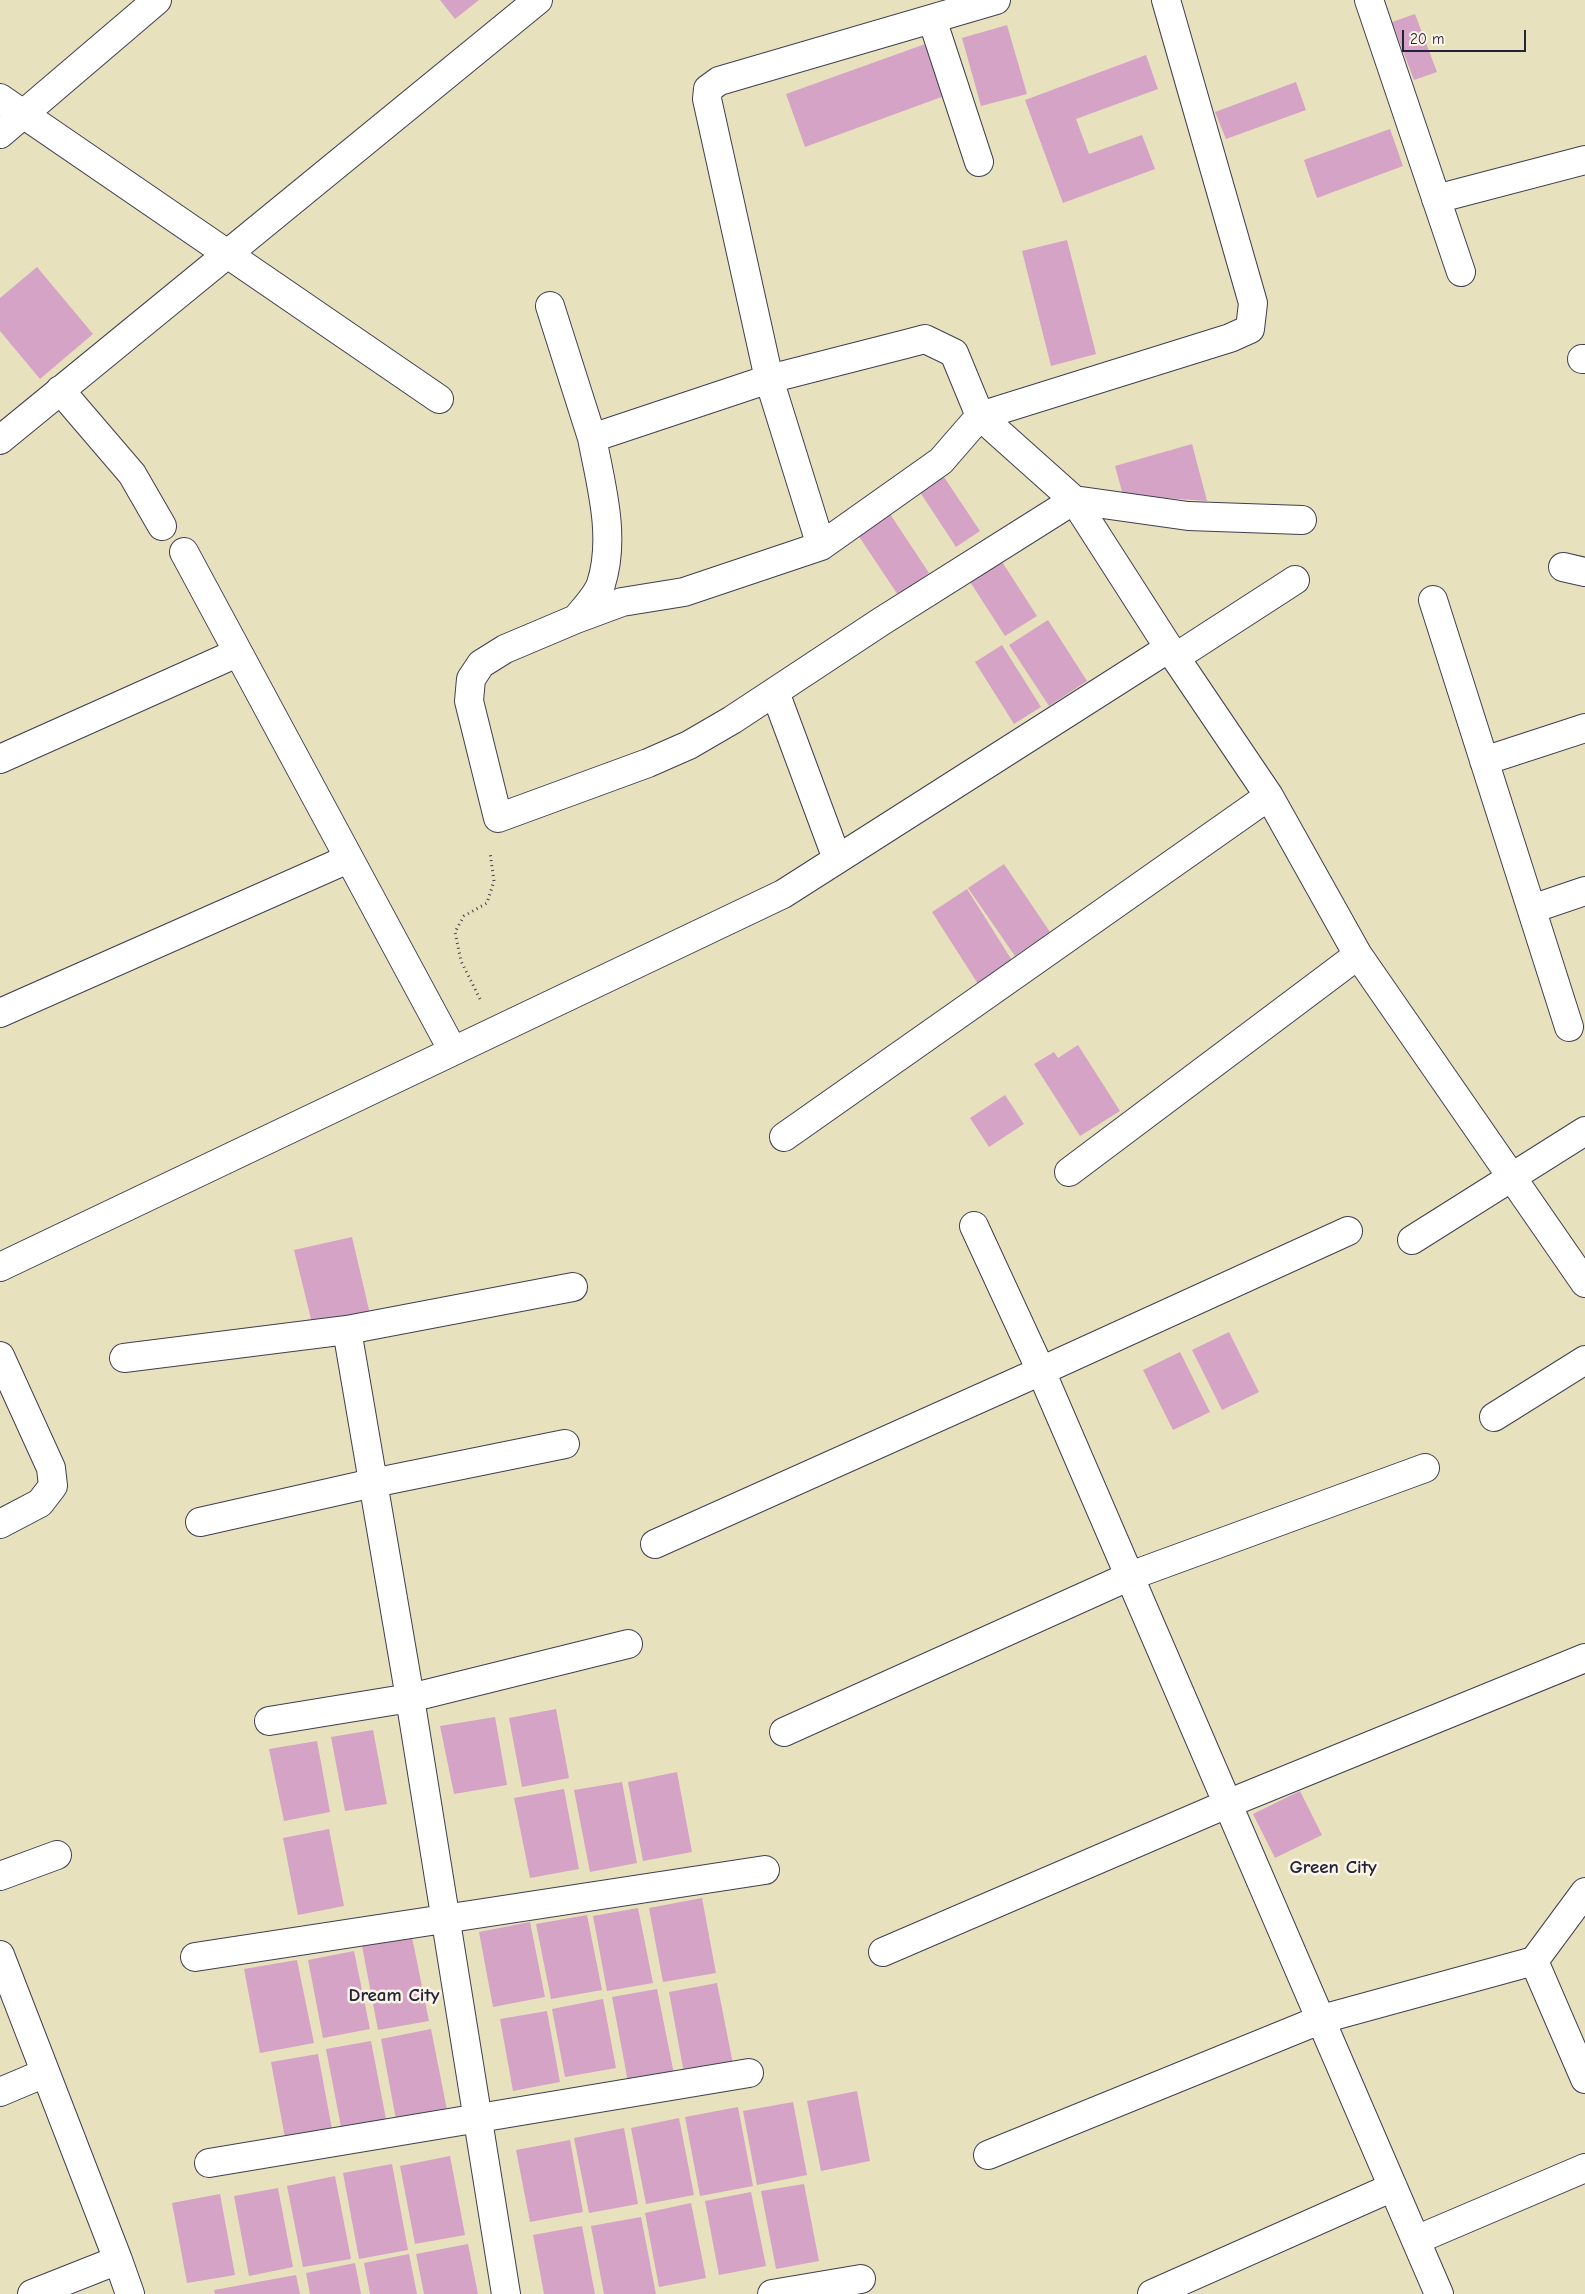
<!DOCTYPE html>
<style>
body{margin:0}
#map{position:relative;width:1585px;height:2294px;overflow:hidden;background:#e8e1be;font-family:"Comic Neue",sans-serif}
canvas{display:block}
.scale{position:absolute;left:1402px;top:30px;width:124px;height:22px;box-sizing:border-box;border:2px solid #22223b;border-top:0;padding-left:6px;font-size:15px;line-height:18px;white-space:nowrap;color:#22223b;-webkit-text-stroke:4px #fcf5e5;paint-order:stroke}
</style>
<div id="map">
<canvas width="1585" height="2294"></canvas>
<div class="scale">20 m</div>
</div>
<script>
const ctx = document.querySelector('canvas').getContext('2d');
ctx.lineJoin = 'round';
function fillPath(path, color) {
  ctx.fillStyle = color;
  ctx.fill(path, 'evenodd');
}
function stroke(path, color, width, dash) {
  ctx.strokeStyle = color;
  ctx.lineWidth = width;
  ctx.lineCap = dash ? 'butt' : 'round';
  ctx.setLineDash(dash || []);
  ctx.stroke(path);
}
function label(font, color, halo, rows, align = 'center') {
  ctx.font = font + ' "Comic Neue",sans-serif';
  ctx.lineWidth = 5;
  ctx.setLineDash([]);
  ctx.textBaseline = 'middle';
  ctx.strokeStyle = halo;
  ctx.fillStyle = color;
  for (const [text, x, y, turn = 0] of rows) {
    ctx.save();
    ctx.translate(x, y);
    ctx.rotate((+turn || 0) * Math.PI / 180);
    ctx.textAlign = isNaN(turn) ? turn : align;
    if (halo) ctx.strokeText(text, 0, 0);
    ctx.fillText(text, 0, 0);
    ctx.restore();
  }
}
const building = new Path2D(`
 M440,0h39l-24,19z
 M1415,14l22,58 -23,8 -22,-58z
 M1007,25l20,69 -46,12 -19,-68z
 M928,43l19,52 -142,52 -19,-53z
 M1146,55l12,34 -82,30 13,35 53,-19 13,34 -92,34 -38,-103z
 M1296,82l10,28 -80,29 -11,-27z
 M1390,129l13,37 -86,32 -13,-38z
 M1067,240l29,114 -45,12 -29,-115z
 M37,267l56,67 -53,45 -40,-48v-33z
 M1192,444l15,57 -84,-6 -8,-29z
 M940,471l40,60 -24,16 -40,-61z
 M890,514l39,59 -31,22 -40,-60z
 M997,554l40,62 -32,20 -40,-62z
 M1048,620l39,61 -38,25 -40,-61z
 M1002,645l39,62 -27,17 -39,-62z
 M1004,864l46,68 -35,24 -47,-68z
 M967,889l46,73 -35,22 -46,-72z
 M1078,1045l42,66 -40,25 -46,-72 20,-12 4,6z
 M1005,1095l19,29 -35,23 -19,-29z
 M352,1237l18,77 -57,13 -19,-77z
 M1229,1332l30,60 -37,18 -30,-60z
 M1180,1352l30,60 -37,18 -30,-60z
 M556,1709l13,69 -47,9 -13,-69z
 M495,1717l12,68 -53,9 -14,-68z
 M373,1730l14,74 -42,7 -14,-74z
 M317,1741l13,71 -46,9 -15,-72z
 M677,1772l15,80 -49,9 -15,-79z
 M622,1782l15,81 -47,9 -16,-82z
 M564,1789l15,80 -49,9 -16,-80z
 M1300,1791l22,44 -47,23 -22,-44z
 M329,1829l15,77 -46,9 -15,-77z
 M702,1898l14,75 -53,9 -14,-74z
 M638,1908l15,75 -46,8 -14,-75z
 M587,1915l15,75 -51,9 -15,-75z
 M530,1922l15,75 -52,10 -14,-75z
 M412,1937l17,84 -51,9 -16,-84z
 M354,1951l16,78 -47,9 -15,-78z
 M297,1960l17,83 -54,10 -16,-84z
 M717,1983l16,81 -49,9 -15,-81z
 M657,1989l17,85 -46,8 -16,-85z
 M603,1999l13,69 -51,9 -13,-68z
 M547,2011l13,71 -47,9 -13,-72z
 M431,2029l17,86 -51,10 -16,-86z
 M371,2041l15,78 -45,8 -15,-78z
 M318,2054l14,75 -47,9 -14,-76z
 M857,2091l13,70 -49,10 -14,-70z
 M793,2102l14,73 -50,10 -14,-74z
 M738,2107l15,79 -53,10 -15,-79z
 M679,2118l15,77 -48,9 -15,-76z
 M624,2128l14,76 -49,9 -15,-75z
 M570,2140l13,72 -53,10 -14,-72z
 M450,2156l15,79 -50,9 -15,-78z
 M392,2164l16,86 -49,9 -16,-86z
 M335,2176l16,83 -48,8 -16,-81z
 M804,2184l15,77 -43,8 -15,-78z
 M278,2188l15,79 -44,9 -15,-80z
 M751,2192l15,74 -47,9 -14,-74z
 M220,2194l15,81 -48,8 -15,-80z
 M691,2203l15,75 -47,9 -14,-74z
 M641,2217l15,77h-52l-13,-68z
 M582,2226l13,68h-51l-11,-59z
 M468,2244l10,50h-54l-8,-40z
 M409,2254l8,40h-47l-6,-31z
 M355,2263l6,31h-51l-4,-21z
 M296,2275l4,19h-85l-1,-4z`);
const path = new Path2D(`
 M480,999l-19,-38 -6,-29 9,-16 23,-13 7,-22 -4,-29`);
const minor = new Path2D(`
 M1166,0l87,303 -3,26 -20,9 -250,78 -39,45 -120,85 -137,46 -62,10 -46,17c8,-10 21,-23 25,-35 15,-47 0,-99 -9,-146l177,-59 137,-35 19,-5 29,14 26,63 94,84 95,148 100,148 89,159 227,328
 M1369,0l92,272
 M932,19l47,143
 M0,98l439,301
 M0,134l157,-134
 M1436,199l149,-39
 M550,306l42,132
 M1582,359h3
 M60,390l72,84 30,52
 M0,440l538,-440
 M821,546l-52,-167 -62,-280 1,-10 11,-8 277,-81
 M184,552l269,499
 M1563,567l22,5
 M1433,600l136,427
 M576,619l-71,30 -24,15 -10,15 -2,22 29,117 150,-55 41,-18 43,-25 150,-99 192,-121 114,16 114,4
 M1176,657l119,-77
 M775,692l62,167
 M0,759l237,-106
 M1484,761l101,-33
 M1532,909l53,-18
 M0,1013l348,-154
 M784,1137l485,-341
 M1069,1172l289,-217
 M974,1226l67,145 398,923
 M1412,1240l173,-109
 M0,1267l783,-373 386,-246
 M347,1330l63,368 96,596
 M0,1356l51,112 2,18 -13,17 -40,21
 M124,1358l223,-28 226,-43
 M1494,1417l91,-57
 M200,1522l173,-39 192,-39
 M655,1544l386,-173 307,-140
 M269,1721l141,-23 218,-54
 M784,1732l346,-156 295,-108
 M0,1876l57,-21
 M883,1952l344,-148 358,-146
 M0,1955l118,305 -86,34
 M195,1957l570,-87
 M1534,1961l51,118
 M0,2092l45,-19
 M988,2155l334,-136 212,-58 51,-69
 M209,2163l540,-90
 M1416,2240l169,-72
 M118,2260l12,34
 M772,2294l89,-15
 M1152,2294l241,-107`);
const neighbourhoodNames = [
 ["Green City",1333,1868],
 ["Dream City",394,1996]
];
fillPath(building, '#d5a3c6');
stroke(minor, '#403f4f', 30);
stroke(path, '#403f4f', 3, [1, 4]);
stroke(minor, '#fff', 28);
label('bold 19px', '#22223b', '#fcf5e5', neighbourhoodNames);
</script>
